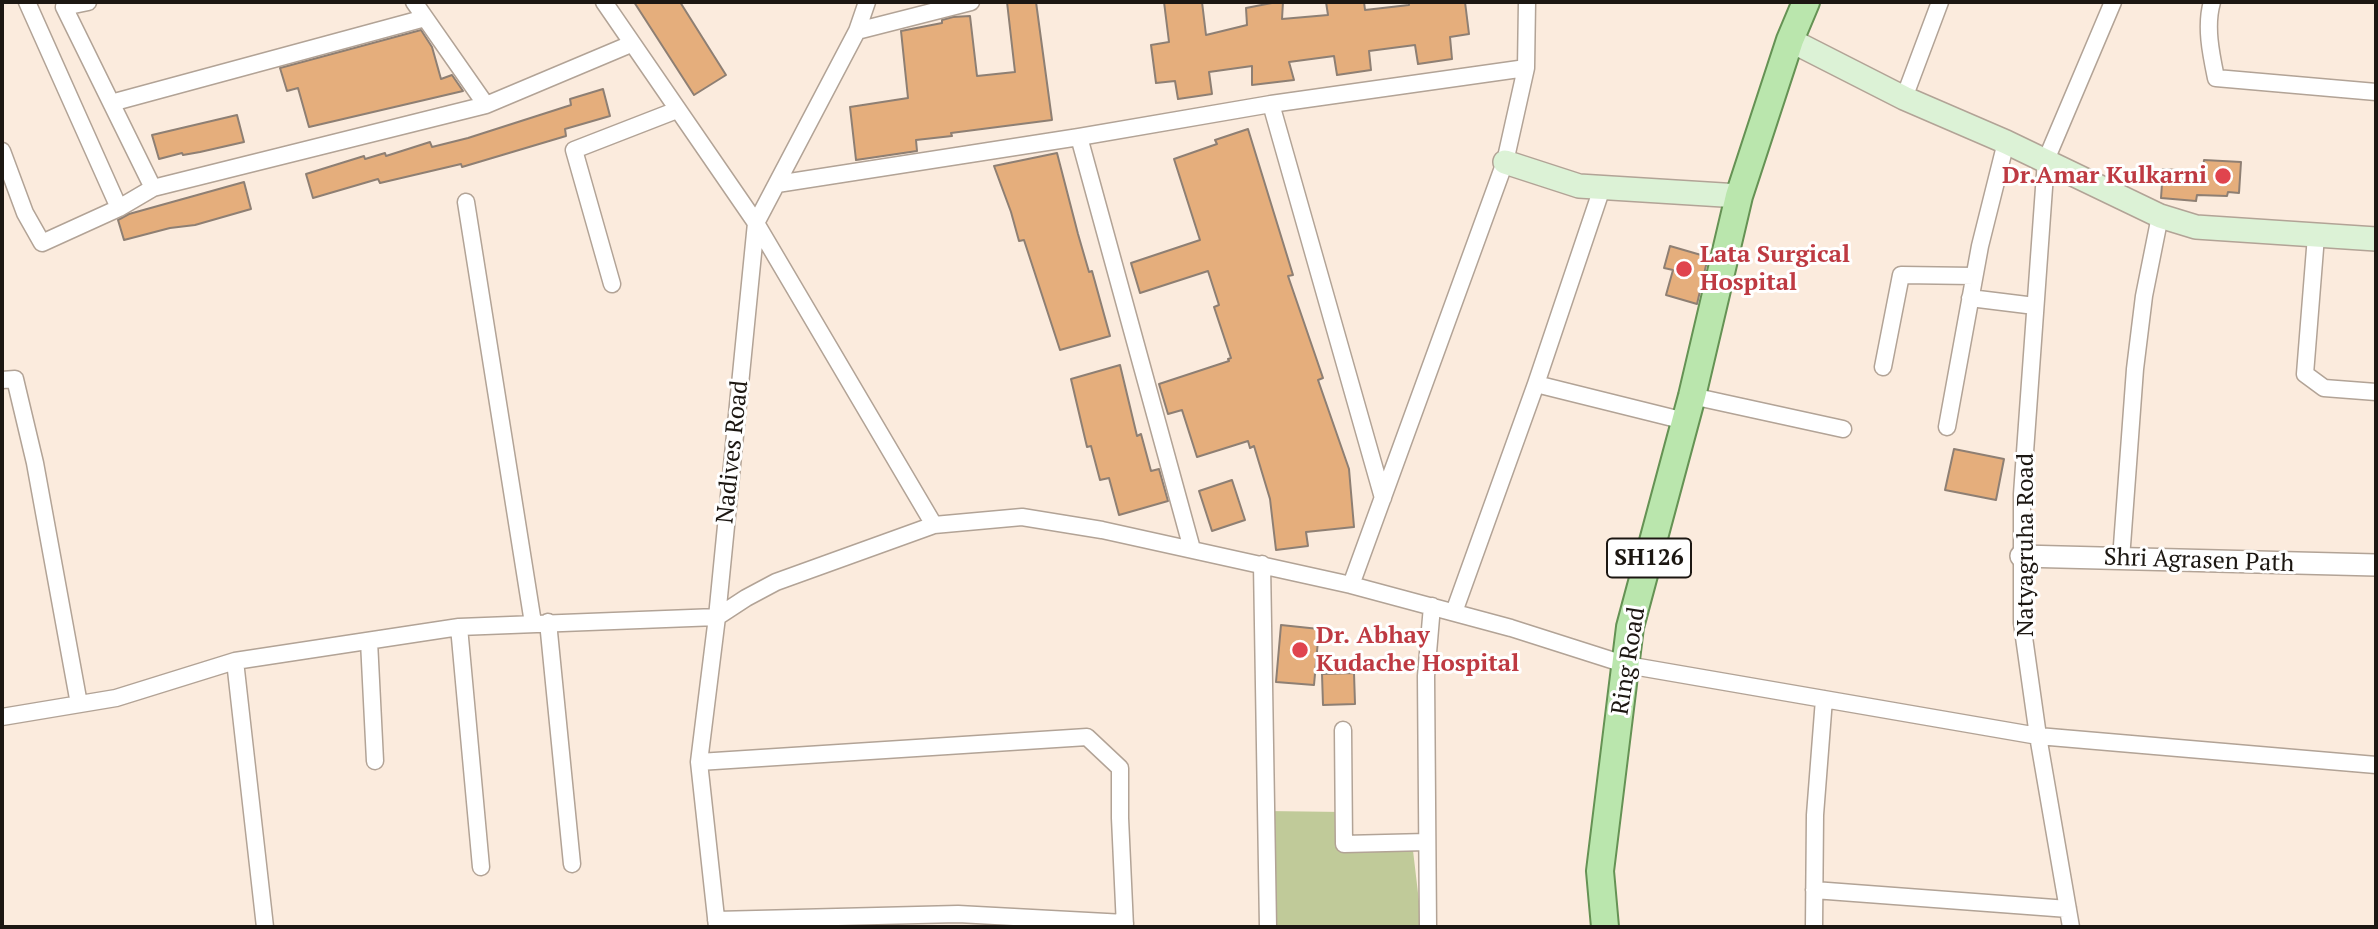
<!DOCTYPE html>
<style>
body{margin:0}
#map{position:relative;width:2378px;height:929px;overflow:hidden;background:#fbebdd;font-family:"PT Serif",serif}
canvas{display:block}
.frame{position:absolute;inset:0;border:4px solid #1c1712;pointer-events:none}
</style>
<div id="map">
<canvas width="2378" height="929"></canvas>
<div class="frame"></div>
</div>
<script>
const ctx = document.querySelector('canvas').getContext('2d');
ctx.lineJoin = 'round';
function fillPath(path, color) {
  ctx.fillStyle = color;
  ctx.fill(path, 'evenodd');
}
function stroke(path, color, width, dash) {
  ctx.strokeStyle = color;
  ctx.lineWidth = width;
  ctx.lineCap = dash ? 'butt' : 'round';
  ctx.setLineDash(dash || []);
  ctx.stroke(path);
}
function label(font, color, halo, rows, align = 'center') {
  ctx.font = font + ' "PT Serif",serif';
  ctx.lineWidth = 6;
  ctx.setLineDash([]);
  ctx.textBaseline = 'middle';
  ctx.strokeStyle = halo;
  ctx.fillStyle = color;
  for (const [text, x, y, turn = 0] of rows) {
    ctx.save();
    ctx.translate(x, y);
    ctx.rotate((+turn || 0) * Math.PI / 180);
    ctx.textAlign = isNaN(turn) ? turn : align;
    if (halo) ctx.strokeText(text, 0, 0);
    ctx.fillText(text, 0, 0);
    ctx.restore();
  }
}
const green = new Path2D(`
 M1266,811l78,1 1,32 67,-2 10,85h-154z`);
const building = new Path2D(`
 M634,2h46l46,73 -32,20z
 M1007,2h29l16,118 -101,13 1,3 -36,4 1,11 -61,9 -6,-53 58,-9 -7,-67 41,-8v-3l11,-3 17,-1 7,60 38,-4z
 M1164,2h38l4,33 41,-10 -1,-17 31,-6h6l-1,17 46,-4 -2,-13h38l1,8 44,-5v-3h56l4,32 -19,3 2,22 -34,5 -3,-19 -46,6 2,19 -34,5 -3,-19 -45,6 5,18 -42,5v-19l-43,6 3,22 -34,5 -3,-18 -19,2 -5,-38 18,-3z
 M421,30l11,17 9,32 11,-4 11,16 -154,36 -11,-39 -11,3 -7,-23z
 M603,89l7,27 -45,13 1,7 -104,31 -1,-3 -81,19 -2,-4 -65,19 -7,-24 58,-18 1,3 20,-6 1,3 44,-14 2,5 36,-9 103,-33 -1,-6z
 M237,115l7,27 -44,10 -17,3 -1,-2 -23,6 -7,-24z
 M1248,129l45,146 -5,1 35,102 -5,2 31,89 5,58 -48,5 2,14 -32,4 -6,-51 -16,-53 -4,2 -2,-7 -51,16 -15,-47 -14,4 -9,-30 70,-23 -1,-2 3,-1 -17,-51 5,-2 -11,-34 -68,22 -9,-30 69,-23 -26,-81 43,-15 -2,-4z
 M1057,153l21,81 11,38 3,-1 18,65 -50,14 -36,-110 -5,1 -8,-29 -17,-46z
 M2204,160l37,2 -2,31 -11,-1 -1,4 -30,-1 -1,6 -35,-3 2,-29 40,3z
 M244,182l7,27 -56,16 -25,3 -46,12 -6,-20 11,-6z
 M1670,246l38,11 -11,47 -31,-9 7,-25 -9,-2z
 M1120,365l17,71 4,-2 10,37 8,-2 9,32 -49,14 -10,-37 -9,2 -9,-34 -4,1 -16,-68z
 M1954,449l50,10 -8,41 -51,-10z
 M1232,480l13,40 -33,11 -13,-40z
 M1281,625l38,4 -5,56 -38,-3z
 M1354,673l1,31 -32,1 -1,-31z`);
const minor = new Path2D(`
 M27,2l92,206
 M88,2l-24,5 89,181
 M414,2l72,103
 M604,2l152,221 178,302
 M2212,2c-7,24 -1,52 4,76l160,14
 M857,31l114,-29
 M1904,98l36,-96
 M111,103l314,-85
 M1271,104l112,394
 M1079,137l113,412
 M2,151l23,62 17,30 77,-35 34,-20 333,-83 145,-61
 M777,184l302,-47 192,-33 255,-36
 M466,202l67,421
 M2316,236l-11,138 19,14 52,4
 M612,284l-38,-134 103,-40
 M1970,298l65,8
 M1883,367l18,-92 73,1
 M2,380l13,-1 20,84 44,241
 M1536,384l149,37
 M1692,396l151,33
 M1947,427l33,-181 26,-104
 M2121,559l14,-190 9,-73 16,-80
 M1262,564l6,363
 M1351,585l154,-423 21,-94 1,-66
 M1454,612l82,-228 66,-196
 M548,622l24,242
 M459,627l22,240
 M369,641l6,120
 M2,717l114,-19 119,-37
 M1343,730l1,114 83,-2
 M699,762l388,-25 33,31v50l5,109
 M1814,890l254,19
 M716,920l242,-6 167,9
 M265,927l-30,-266 224,-34 258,-10 29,-19 30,-16 158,-57 88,-8 80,13 249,55 160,43 116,37 411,71 338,29
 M717,927l-18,-165 18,-145 39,-394 101,-192 10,-29
 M1428,927l-2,-251 6,-70
 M1814,927l1,-112 9,-116
 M2071,927l-33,-191 -16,-113v-129l24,-334 67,-158`);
const tertiary = new Path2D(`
 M2021,556l355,9`);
const secondary = new Path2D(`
 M1790,40l114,58 102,44 154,74 36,11 180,12
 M1505,162l74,24 160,10`);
const primary = new Path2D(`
 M1605,927l-5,-56 30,-244 62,-231 47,-200 51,-156 16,-38`);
const markers = [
 [2223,176,9,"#e0444e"],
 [1684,269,9,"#e0444e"],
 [1300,650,9,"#e0444e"]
];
const shields = [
 [1649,558,84]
];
const shieldNames = [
 ["SH126",1649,558]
];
const healthNames = [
 ["Dr.Amar Kulkarni",2207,176,"right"],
 ["Lata Surgical",1700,255],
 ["Hospital",1700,283],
 ["Dr. Abhay",1316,636],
 ["Kudache Hospital",1316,664]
];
const streetNames = [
 ["Nadives Road",733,452,-84],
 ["Natyagruha Road",2026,545,-90],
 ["Shri Agrasen Path",2199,561,2],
 ["Ring Road",1629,661,-81]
];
fillPath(green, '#c0ca99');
fillPath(building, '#e5ae7c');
stroke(building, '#8e7f73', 2);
stroke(minor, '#b2a396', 19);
stroke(tertiary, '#b2a396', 24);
stroke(secondary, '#b2a396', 26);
stroke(primary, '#659254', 30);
stroke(minor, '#fff', 16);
stroke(tertiary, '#fff', 21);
stroke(secondary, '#dcf2d6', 23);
stroke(primary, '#bae6ad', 26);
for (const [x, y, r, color] of markers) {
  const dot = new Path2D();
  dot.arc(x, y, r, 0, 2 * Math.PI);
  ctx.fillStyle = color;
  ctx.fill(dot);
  stroke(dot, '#fff', 2.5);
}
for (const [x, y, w] of shields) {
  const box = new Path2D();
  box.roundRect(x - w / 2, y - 19.5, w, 39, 5);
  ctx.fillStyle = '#fff';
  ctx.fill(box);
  stroke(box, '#1c1712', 2);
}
label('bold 23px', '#1c1712', null, shieldNames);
label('bold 24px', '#be3a42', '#fff', healthNames, 'left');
label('24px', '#1c1712', '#fff', streetNames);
</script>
